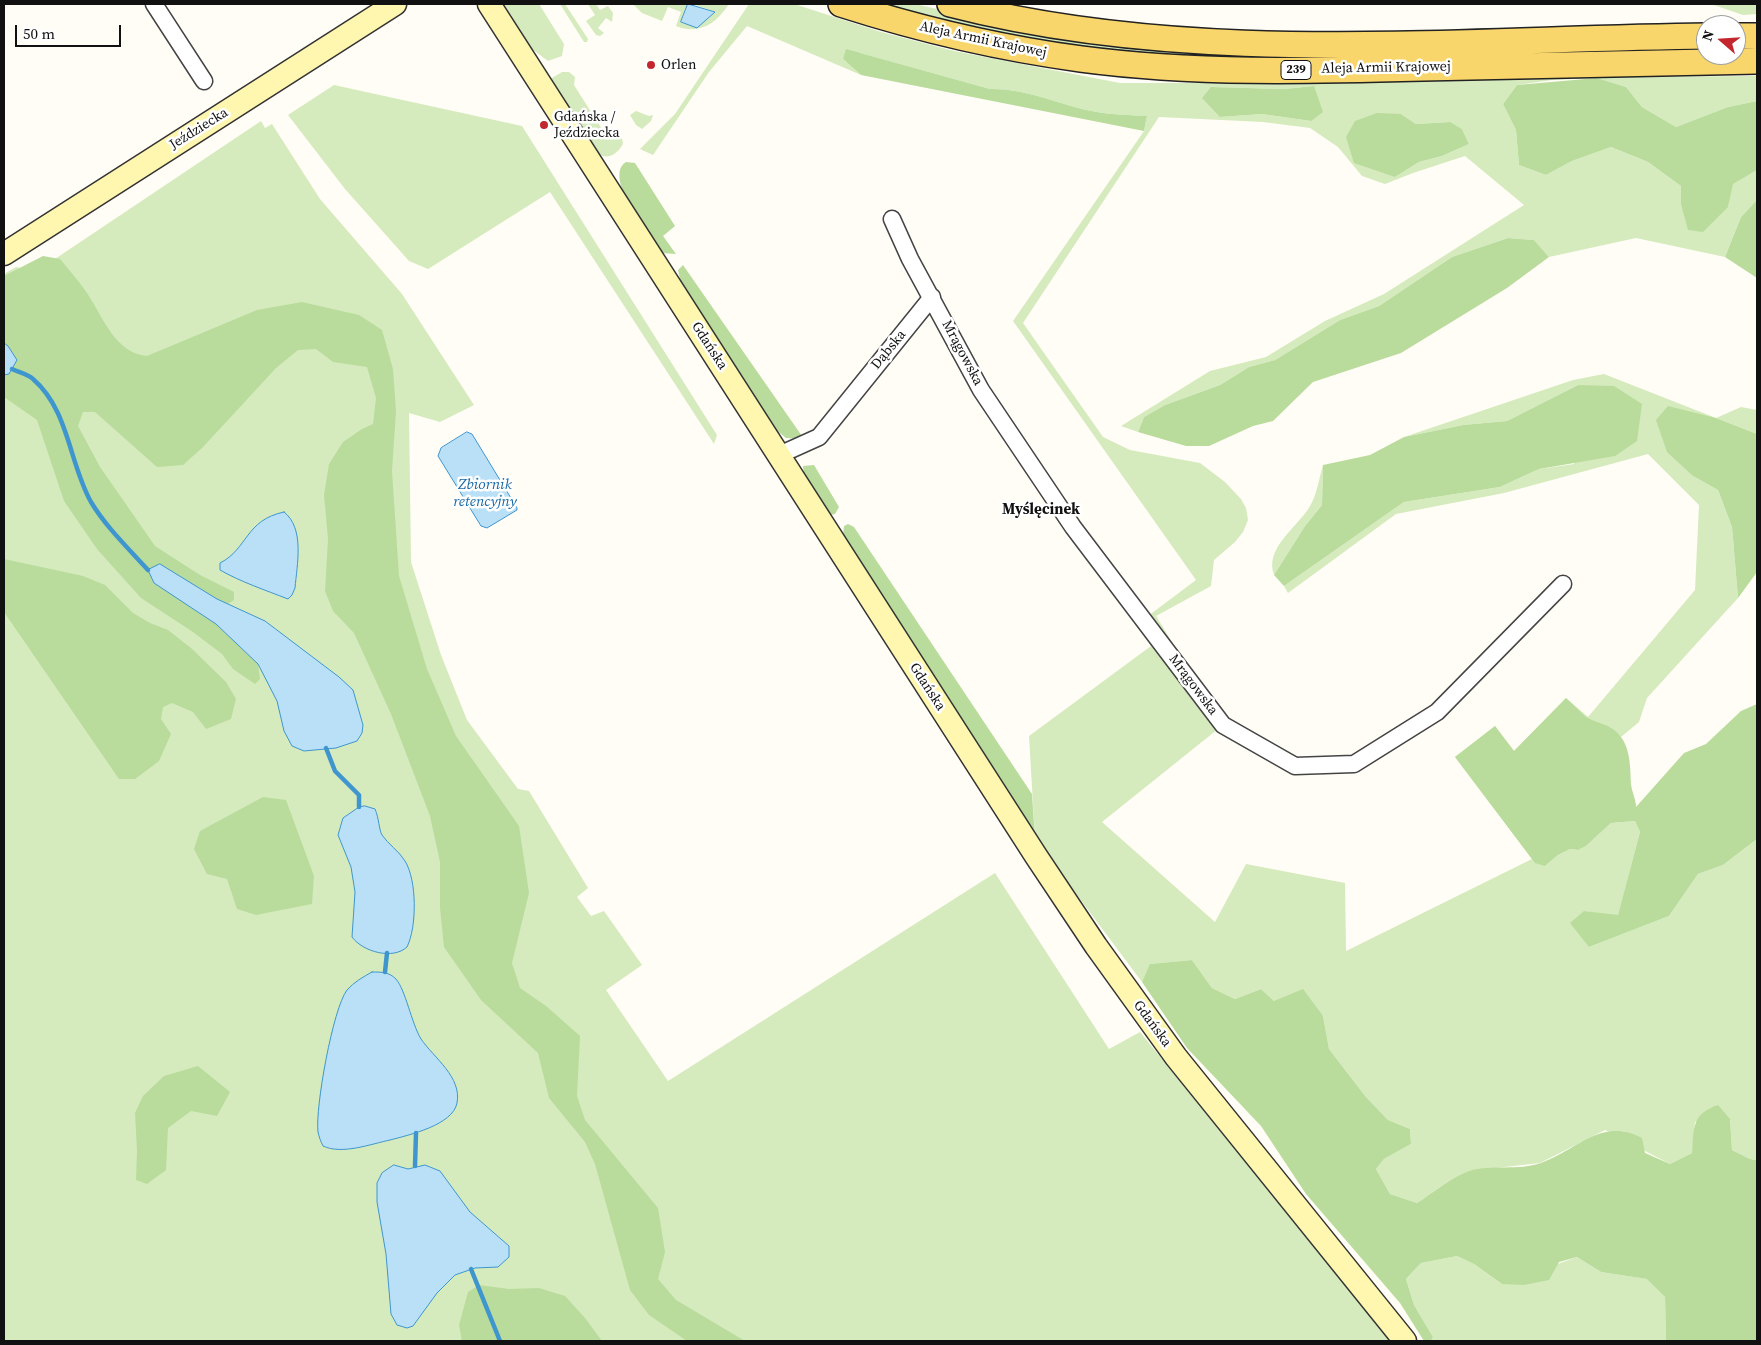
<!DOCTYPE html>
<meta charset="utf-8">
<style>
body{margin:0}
#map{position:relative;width:1761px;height:1345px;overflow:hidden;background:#fffdf5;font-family:"Source Serif 4",serif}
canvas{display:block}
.frame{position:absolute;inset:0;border:5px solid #111;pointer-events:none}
.north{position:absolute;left:1696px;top:15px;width:50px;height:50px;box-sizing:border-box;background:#fff;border:1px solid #a0a0a0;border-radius:50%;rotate:289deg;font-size:14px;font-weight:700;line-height:20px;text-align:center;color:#111}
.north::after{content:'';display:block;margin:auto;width:18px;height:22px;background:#c4262e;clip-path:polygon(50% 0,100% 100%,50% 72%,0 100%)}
.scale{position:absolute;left:15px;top:25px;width:106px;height:22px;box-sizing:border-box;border:2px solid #111;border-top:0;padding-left:6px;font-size:15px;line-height:18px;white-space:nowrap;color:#111;-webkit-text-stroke:4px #fff;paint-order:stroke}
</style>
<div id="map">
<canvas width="1761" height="1345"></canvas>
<div class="frame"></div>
<div class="north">N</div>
<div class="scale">50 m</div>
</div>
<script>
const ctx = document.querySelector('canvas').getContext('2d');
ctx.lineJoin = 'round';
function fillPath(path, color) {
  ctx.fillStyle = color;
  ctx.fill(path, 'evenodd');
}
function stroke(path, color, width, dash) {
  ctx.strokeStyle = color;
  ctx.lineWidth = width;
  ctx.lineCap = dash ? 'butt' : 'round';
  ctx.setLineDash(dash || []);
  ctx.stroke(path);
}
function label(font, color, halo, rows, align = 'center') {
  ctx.font = font + ' "Source Serif 4",serif';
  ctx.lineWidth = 5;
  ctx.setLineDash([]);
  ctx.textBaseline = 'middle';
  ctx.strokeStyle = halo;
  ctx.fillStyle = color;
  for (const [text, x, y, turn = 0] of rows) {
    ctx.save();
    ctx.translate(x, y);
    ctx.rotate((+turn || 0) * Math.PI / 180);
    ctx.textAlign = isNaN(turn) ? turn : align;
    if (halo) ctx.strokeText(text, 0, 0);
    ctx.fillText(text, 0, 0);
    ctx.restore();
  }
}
const green = new Path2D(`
 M504,4h35l25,40 -2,12 -14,5 -16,-12z
 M560,4h5l23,35 -1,3h-3z
 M588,4h8l4,6 8,-4 5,7 -1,9 -6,-4 -8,10 6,5 -4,3 -4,-1 -10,-14 9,-6z
 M633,4h55l-7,18 34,-10 -22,-8h36c-15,23 -32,30 -53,22l5,-14 -13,-5 -6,14 -20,-8z
 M749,4h45l87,28 73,19 166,32h189l291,-6 157,-1v25l-29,6 -52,20 -34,-20 -16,-20 -29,-9 -45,2 -35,5 -14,19 13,26 3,35 27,10 26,-14 39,-14 37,15 33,24v18l47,3 4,-23 25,-14v30l-16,17 -16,40 -89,-19 -87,19 -15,-17 -26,-2 -56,19 -73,49 -39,14 -65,40 -26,7 -29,18 -55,20 -21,12 -6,15 -17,-6 89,-55 56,-14 59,-36 59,-27 140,-89 -59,-49 -52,17 -28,11 -23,-8 -24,-29 -28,-19 -47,-6 -104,-5 -136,206 80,114 27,13 70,13 25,19 16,17 5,9 2,12 -5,12 -8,10 -21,18 -3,26 -55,30 67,109 -121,97 113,100 31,-58 99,19 1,68 186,-92 -77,-102 40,-31 19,25 52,-53 22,19 107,-127 4,-85 -51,-51 -144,39 -108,21 -108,79 -4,-7 120,-84 96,-15 39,-18 35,-5 4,-79 -71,36 -44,4 -59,12 169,-57 31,-6 112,44 25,-11 16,3v24l-41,-16 -23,58 25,14 14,37 6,71 -91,100 -8,24 -18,15 -11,-10 -65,139 13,-11 12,-6 8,1 8,-4 25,-23 24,-2 5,11 -22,84 -34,-5 5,36 80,-31 29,-42 25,-9 34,-26v321l-7,-1 -18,-9 -2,-31 -35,3 -3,31 -22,11 -65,-34 -65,33 -71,8 -22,11 -30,21 -27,-9 -14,-25 8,-10 27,-15 -1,-15 -22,-9 -22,-23 -37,-48 -6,-33 -49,-15 -13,-12 -26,10 -23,-11 -20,-28 -41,4 -9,18 -107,-143 -6,-103 122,-90 -15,-21 60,-45 -183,-259 131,-190 3,-15c-17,-1 -34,-1 -50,-4 -36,-6 -69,-24 -107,-23l-130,-36 -17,6 18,16 -114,-49 -38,46 -56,83 -13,-6 35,-35zM1314,86l-3,35 -49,-7 -42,3 -9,-30 73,2zM1401,114l15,10 33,-2 13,7 7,15 -27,12 -23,6 -24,15z
 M867,4h48l92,21 699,20v9l-453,7 -203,-15z
 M1711,4h46v10l-14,1z
 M562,72h7l6,5 -1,8 33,52 8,-2 7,4 1,5c-6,10 -13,15 -24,11l-47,-74v-3z
 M334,85l188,41 195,309 -3,9 -164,-252 -122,77 -19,-8 -64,-72 -57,-74z
 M636,111l13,5 4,-1 -2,6 -9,8 -6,-4 -6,-10z
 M261,121l4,7 7,-4 48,75 82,95 72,111 -34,17 -31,-9 2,149 30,93 26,65 51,69 11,2 59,97 -11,9 14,19 13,-5 38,54 -36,25 62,91 327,-208 114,176 31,-17 251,309h-1387v-1067l12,-7 21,4z
 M1323,465l-1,40 -17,21 -31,49c-10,-27 24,-48 36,-69 7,-11 9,-28 13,-41z
 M1457,1256l17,8 28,20 75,-27 24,15 47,7 17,18 1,44h-235l2,-4 -19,-32 -8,-26 15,-16z`);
const forest = new Path2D(`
 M846,49l144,40c38,-1 71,17 107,23 16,3 34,3 50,4l-3,15 -283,-56 -18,-16z
 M1597,78l29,9 16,20 34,20 52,-20 29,-6v69l-24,14 -5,23 -25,25 -15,-2 -7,-26v-18l-33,-24 -37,-15 -39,14 -26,14 -27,-10 -3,-35 -13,-26 14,-19z
 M1314,86l9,26 -12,9 -49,-7 -42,3 -18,-19 9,-11 73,2z
 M1377,113l24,1 15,10 34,-2 12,7 7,15 -27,12 -23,6 -24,15 -41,-14 -8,-26 9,-16z
 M626,162l9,1 40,63 -12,10 13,18 -14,-1c-12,-15 -60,-76 -36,-91z
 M1757,200v78l-32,-21 16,-40z
 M1508,238l26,2 15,17 -42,31 -106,65 -88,29 -40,39 -20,5 -44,20h-23l-48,-14 6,-15 21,-12 55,-20 29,-18 26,-7 65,-40 39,-14 73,-49z
 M43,256l17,3c9,11 19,22 27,34 16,24 28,60 60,63l110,-46 45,-8 57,13 23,15 11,39 3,42 -4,60 7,105 28,93 29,67 63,90 10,67 -17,70 8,25 26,18 34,30 -3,60 8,24 73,88 7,44 -7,27 18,21 69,41h-58l-38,-26 -19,-25 -35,-126 -10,-22 -36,-44 -11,-45 -57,-53 -37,-53 -4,-39v-46l-10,-46 -39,-102 -37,-81 -21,-22 -8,-20 3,-52 -4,-44 5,-31 14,-22 19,-13 11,-5 3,-26 -9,-31 -34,-5 -17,-13 -18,1 -22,18 -73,79 -20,18 -26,2 -62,-55h-12l-5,14 22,41 55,79 45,29 34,17v8l-6,4 -11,-5h-39l38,25 42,40 2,15 -5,5 -22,-15 -11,-15 -29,-22 -52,-34 -44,-49 -33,-48 -27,-81 -33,-23v-121z
 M683,265l121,174 -18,-1 -11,-9 -94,-146 -3,-13z
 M1578,385l36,1 28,18 -5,37 -22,15 -76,13 -39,18 -96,15 -120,84 -10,-11 31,-49 17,-21 1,-40 47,-10 34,-18 59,-12 44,-4z
 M1668,406l48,12 41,16v138l-19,26 -6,-71 -14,-37 -25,-14 -26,-24 -11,-32z
 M814,465l25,42 -4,7 -5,1 -26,-41 -1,-8z
 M848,524l6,3 178,267 3,45 -192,-304 1,-9z
 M4,559l79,17 22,9 28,28 17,10 18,7 23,18 35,34 10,17 -5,20 -25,10 -13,-17 -21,-9 -9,4 -2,12 10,15 -12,27 -24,18h-16l-115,-167z
 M1566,698c7,6 13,13 20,19 7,4 15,6 22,9 23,12 22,37 23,58 1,9 5,15 5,23l48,-54 22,-9 35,-33 16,-7v135l-34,26 -25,9 -29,42 -80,31 -19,-24 14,-12 34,4 22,-83 -5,-11 -24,2 -25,23 -8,4 -8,-1 -12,6 -13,11 -10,-3 -80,-106 40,-31 19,25z
 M263,797l23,3 28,76 -2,28 -56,11 -19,-6 -10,-30 -20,-5 -13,-25 6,-18z
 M1192,960l20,28 23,11 26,-10 13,12 29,-12 20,27 6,33 37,48 22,23 22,9 1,15 -27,15 -8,10 14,25 27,9c17,-11 33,-25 52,-32 23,-7 50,0 72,-8 38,-14 60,-46 101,-25l3,15 25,11 22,-11c2,-24 -1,-39 26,-48l12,14 2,31 18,9 7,1v181h-91l-1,-44 -18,-18 -46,-7 -24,-15 -18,5 -10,18 -25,5 -22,-1 -28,-20 -17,-8 -36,7 -15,16 8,26 19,32 -2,4h-7l-24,-38 -94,-109 -45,-68 -74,-78 -45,-66 8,-18z
 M198,1066l32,26 -13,24 -26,-5 -23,17 -2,42 -19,14 -11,-4 1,-29 -2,-38 8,-17 21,-20z
 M479,1285l30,4 30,-1 26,8 20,22 17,23h-140l-3,-16 9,-33z`);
const water = new Path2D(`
 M688,4l27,8 -18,16 -16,-6z
 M4,343l4,3 9,14 -8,14 -5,1z
 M467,432l5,2 45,74v2l-30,18 -6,-2 -43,-70 3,-8z
 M284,512c21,16 13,53 11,76l-3,7 -4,4c-23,-9 -47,-17 -68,-29v-7c28,-14 25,-43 64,-51z
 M160,564l57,35 48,22 74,56 14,13 10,35 -1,8 -5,8 -21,7 -32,3 -12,-5 -8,-15 -7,-30 -19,-37 -42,-40 -62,-41 -6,-13z
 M365,806l10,3c4,9 4,21 7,26 6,9 17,16 23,26 12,19 12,66 2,86 -14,13 -44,5 -55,-10l3,-45 -4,-25 -13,-32 5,-17 16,-11z
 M372,972c10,0 17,0 24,7 10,12 15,43 25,60 13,19 41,38 36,64 -4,22 -48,32 -67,37 -19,4 -48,15 -67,6 -2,-4 -4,-9 -5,-14 -3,-24 15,-124 29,-142 7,-8 16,-13 25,-18z
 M394,1165l14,4 17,-4 15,6 30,41 39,34v11l-11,10 -23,1 -20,7 -18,18 -24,33 -6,2 -10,-3 -6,-11 -5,-60 -9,-52v-19l5,-10z`);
const stream = new Path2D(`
 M12,369c6,3 16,5 21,10 36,31 36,84 58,123 15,25 37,46 57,68
 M326,748l9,23 24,24v12
 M385,972l2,-19
 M415,1166l1,-33
 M471,1269l29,72`);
const street = new Path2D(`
 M154,4l50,77
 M892,219l18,40 71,131 92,137 150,198 72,41 59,-2 83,-52 126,-128
 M779,455l40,-18 113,-140`);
const secondary = new Path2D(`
 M489,4l547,852 60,90 80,111 229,284
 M4,254l391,-250`);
const primary = new Path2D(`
 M841,4c78,25 158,44 240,55 113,15 228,12 342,9 112,-3 223,-5 334,-7
 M950,4c243,63 508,35 756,32
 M1736,36h21`);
const markers = [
 [651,65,5,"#c4262e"],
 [544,125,5,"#c4262e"]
];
const shields = [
 [1296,70,30]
];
const shieldNames = [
 ["239",1296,70]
];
const streetNames = [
 ["Aleja Armii Krajowej",983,40,12],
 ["Aleja Armii Krajowej",1386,68,-1],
 ["Jeździecka",199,129,-32],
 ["Gdańska",709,346,57],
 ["Dąbska",889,350,-51],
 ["Mrągowska",962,353,62],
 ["Mrągowska",1193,685,53],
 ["Gdańska",927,687,57],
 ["Gdańska",1152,1024,54]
];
const poiNames = [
 ["Orlen",661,65],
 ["Gdańska /",554,117],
 ["Jeździecka",554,133]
];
const waterNames = [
 ["Zbiornik",485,485],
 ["retencyjny",485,502]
];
const neighbourhoodNames = [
 ["Myślęcinek",1041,510]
];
fillPath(green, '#d5ebbd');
fillPath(forest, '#b9dc9c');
fillPath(water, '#b9e0f7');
stroke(water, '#3f96cf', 1);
stroke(stream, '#3f96cf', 4.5);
stroke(street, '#444', 19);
stroke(secondary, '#333', 25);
stroke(primary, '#222', 28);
stroke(street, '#fff', 16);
stroke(secondary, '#fff6b0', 22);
stroke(primary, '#f9d66b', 25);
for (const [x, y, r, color] of markers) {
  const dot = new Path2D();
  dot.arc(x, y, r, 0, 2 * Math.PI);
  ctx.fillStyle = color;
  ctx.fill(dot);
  stroke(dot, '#fff', 2);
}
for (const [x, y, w] of shields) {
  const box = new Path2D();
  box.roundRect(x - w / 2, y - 9.5, w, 19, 4);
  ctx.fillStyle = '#fff';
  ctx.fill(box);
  stroke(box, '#111', 1);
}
label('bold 12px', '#111', null, shieldNames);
label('14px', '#111', '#fff', streetNames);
label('14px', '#111', '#fff', poiNames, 'left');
label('italic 15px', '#1768a6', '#fff', waterNames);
label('bold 15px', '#111', '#fff', neighbourhoodNames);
</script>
